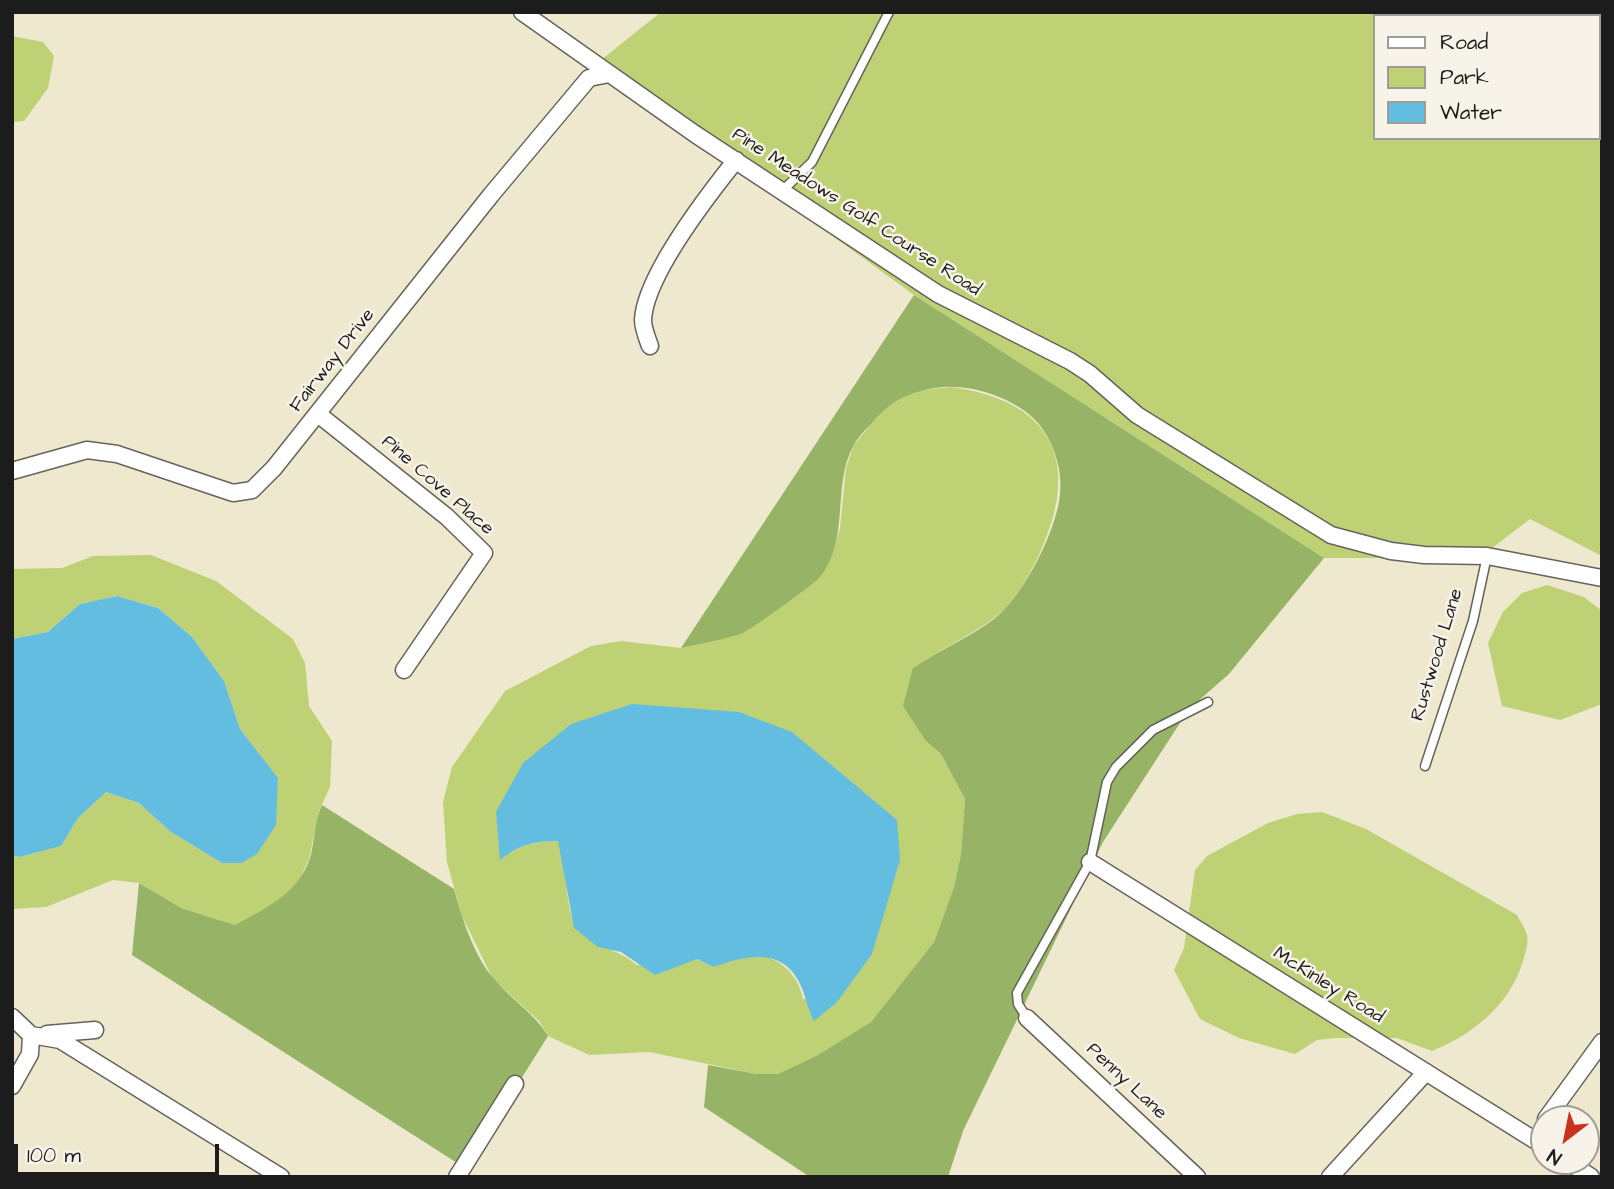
<!DOCTYPE html>
<style>
body{margin:0}
#map{position:relative;width:1614px;height:1189px;overflow:hidden;background:#eee8cf;font-family:"Architects Daughter",sans-serif}
canvas{display:block}
.frame{position:absolute;inset:0;border:14px solid #1c1c1c;pointer-events:none}
.legend{position:absolute;left:1373px;top:14px;width:228px;height:126px;box-sizing:border-box;background:#f7f3e8;border:2px solid #9f9d96;margin:0;padding:9px 12px;list-style:none;font-size:21px;color:#1c1c1c}
.legend li{display:flex;align-items:center;gap:14px;height:35px}
.legend b{width:35px;border:2px solid #9f9d96}
.north{position:absolute;left:1530px;top:1105px;width:70px;height:70px;box-sizing:border-box;background:#f7f3e8;border:2px solid #9f9d96;border-radius:50%;rotate:212deg;font-size:19px;font-weight:700;line-height:28px;text-align:center;color:#1c1c1c}
.north::after{content:'';display:block;margin:auto;width:24px;height:32px;background:#c8321e;clip-path:polygon(50% 0,100% 100%,50% 72%,0 100%)}
.scale{position:absolute;left:14px;top:1144px;width:205px;height:32px;box-sizing:border-box;border:4px solid #1c1c1c;border-top:0;padding-left:9px;font-size:21px;line-height:24px;white-space:nowrap;color:#1c1c1c;-webkit-text-stroke:5px #f7f3e8;paint-order:stroke}
</style>
<div id="map">
<canvas width="1614" height="1189"></canvas>
<div class="frame"></div>
<ul class="legend">
<li><b style="height:9px;background:#fff"></b>Road</li>
<li><b style="height:19px;background:#bed175"></b>Park</li>
<li><b style="height:19px;background:#62bde0"></b>Water</li>
</ul>
<div class="north">N</div>
<div class="scale">100 m</div>
</div>
<script>
const ctx = document.querySelector('canvas').getContext('2d');
ctx.lineJoin = 'round';
function fillPath(path, color) {
  ctx.fillStyle = color;
  ctx.fill(path, 'evenodd');
}
function stroke(path, color, width, dash) {
  ctx.strokeStyle = color;
  ctx.lineWidth = width;
  ctx.lineCap = dash ? 'butt' : 'round';
  ctx.setLineDash(dash || []);
  ctx.stroke(path);
}
function label(font, color, halo, rows, align = 'center') {
  ctx.font = font + ' "Architects Daughter",sans-serif';
  ctx.lineWidth = 5;
  ctx.setLineDash([]);
  ctx.textBaseline = 'middle';
  ctx.strokeStyle = halo;
  ctx.fillStyle = color;
  for (const [text, x, y, turn = 0] of rows) {
    ctx.save();
    ctx.translate(x, y);
    ctx.rotate((+turn || 0) * Math.PI / 180);
    ctx.textAlign = isNaN(turn) ? turn : align;
    if (halo) ctx.strokeText(text, 0, 0);
    ctx.fillText(text, 0, 0);
    ctx.restore();
  }
}
const green = new Path2D(`
 M661,12h941v544l-72,-37 -51,39h-155l-410,-263 -318,-231zM1374,16h224v122h-224z
 M12,36l31,6 11,14 -6,32 -24,33 -12,1z
 M951,387c97,13 131,70 91,161 -8,18 -19,39 -32,55 -21,25 -69,45 -97,65l13,73 15,13 24,45 -4,55 -7,33 -20,55 -63,80 -55,34 -38,18h-21l-108,-22 -60,3 -41,-19 -9,-15 -46,-42 -31,-63 -15,-54 -4,-60 9,-35 53,-76 86,-45 30,-5 60,7 64,-16 50,-37 39,-46 6,-21 6,-60 8,-23 29,-36 31,-18zM632,704l205,298 -34,-3c-5,-27 -29,-48 -58,-43 -10,1 -22,7 -32,11l-16,-8 -18,5 -42,1c-19,-16 -41,-17 -59,-35 -12,-11 -12,-70 -20,-89 -24,0 -39,5 -58,18z
 M151,555l65,26 77,58 12,24 4,43 23,35 -2,46 -11,24 -10,48 -12,26 -21,18 -41,22 -54,-17 -42,-25 -26,-3 -67,27 -34,2v-54l8,2 41,-11 17,-28 28,-26 33,11 32,29 51,31h19l37,-85 -38,-49 -16,-48 -32,-44 -34,-29 -41,-12 -37,8 -32,28 -36,7v-70l50,-1 31,-12z
 M1547,585l37,12 18,14v93l-42,16 -58,-14 -14,-63 15,-31 19,-19z
 M1322,812l44,17 151,86c3,6 8,13 10,20 2,8 -2,19 -4,26 -13,44 -51,74 -91,90l-35,-13h-61l-19,2 -22,14 -56,-16 -39,-19 -26,-49 10,-22 11,-78 12,-14 61,-33 29,-9z`);
const forest = new Path2D(`
 M914,295l410,263 -95,116 -40,35 -86,133 -140,289 -15,46h-138l-106,-70 4,-42 49,9h21l38,-18 55,-34 63,-80 20,-55 7,-33 4,-55 -24,-45 -15,-13 -23,-35 10,-38c25,-17 59,-32 81,-49 29,-22 63,-89 66,-125 3,-26 -8,-59 -28,-77 -22,-20 -59,-32 -89,-30 -30,3 -53,13 -72,37 -6,6 -13,13 -17,21 -23,40 -3,93 -34,132 -6,7 -68,52 -77,56 -19,7 -42,10 -62,15z
 M322,805l132,84c8,29 20,68 41,91 17,20 39,33 53,56l-83,132 -333,-213 7,-72 42,25 54,17c31,-17 63,-31 75,-67 5,-17 4,-36 12,-53z`);
const water = new Path2D(`
 M117,596l41,12 34,29 32,44 16,48 38,49 -2,47 -19,29 -16,9h-19l-51,-31 -32,-29 -33,-11 -28,26 -17,28 -41,11 -8,-2v-216l36,-7 32,-28z
 M632,704l107,8 53,20 105,88 3,40 -28,94 -35,48 -23,19c-7,-13 -9,-29 -16,-41 -19,-34 -57,-23 -85,-13l-16,-8 -42,16 -34,-23 -23,-5 -24,-19 -16,-87c-23,0 -40,4 -58,19l-4,-48 27,-49 48,-39z`);
const lane = new Path2D(`
 M782,191l30,-29 77,-150
 M1425,766l48,-145 14,-65
 M1027,1018l-9,-14 -1,-11 73,-131 17,-80 9,-15 37,-37 55,-28`);
const street = new Path2D(`
 M522,12l173,122 243,160 132,67 20,13 47,41 194,120 60,16 33,4 63,1 115,22
 M650,346c-3,-8 -7,-18 -7,-26 2,-44 65,-125 93,-160
 M318,414l129,103 37,36 -80,117
 M12,471l75,-21 30,4 116,39 19,-3 22,-22 217,-273 98,-117 20,-4
 M1090,862l454,284
 M12,1017l19,18
 M1027,1018l170,159
 M47,1034l48,-4
 M31,1035l29,5 221,137
 M12,1086l18,-32 1,-19
 M1546,1119l56,-77
 M1567,1161l24,16
 M457,1177l58,-93
 M1330,1177l96,-105`);
const streetNames = [
 ["Pine Meadows Golf Course Road",856,213,33],
 ["Fairway Drive",333,361,-52],
 ["Pine Cove Place",437,486,41],
 ["Rustwood Lane",1438,655,-73],
 ["McKinley Road",1328,986,32],
 ["Penny Lane",1126,1082,43]
];
fillPath(green, '#bed175');
fillPath(forest, '#96b366');
fillPath(water, '#62bde0');
stroke(lane, '#66635b', 11);
stroke(street, '#66635b', 19);
stroke(lane, '#fff', 8);
stroke(street, '#fff', 16);
label('19px', '#1c1c1c', '#f7f3e8', streetNames);
</script>
